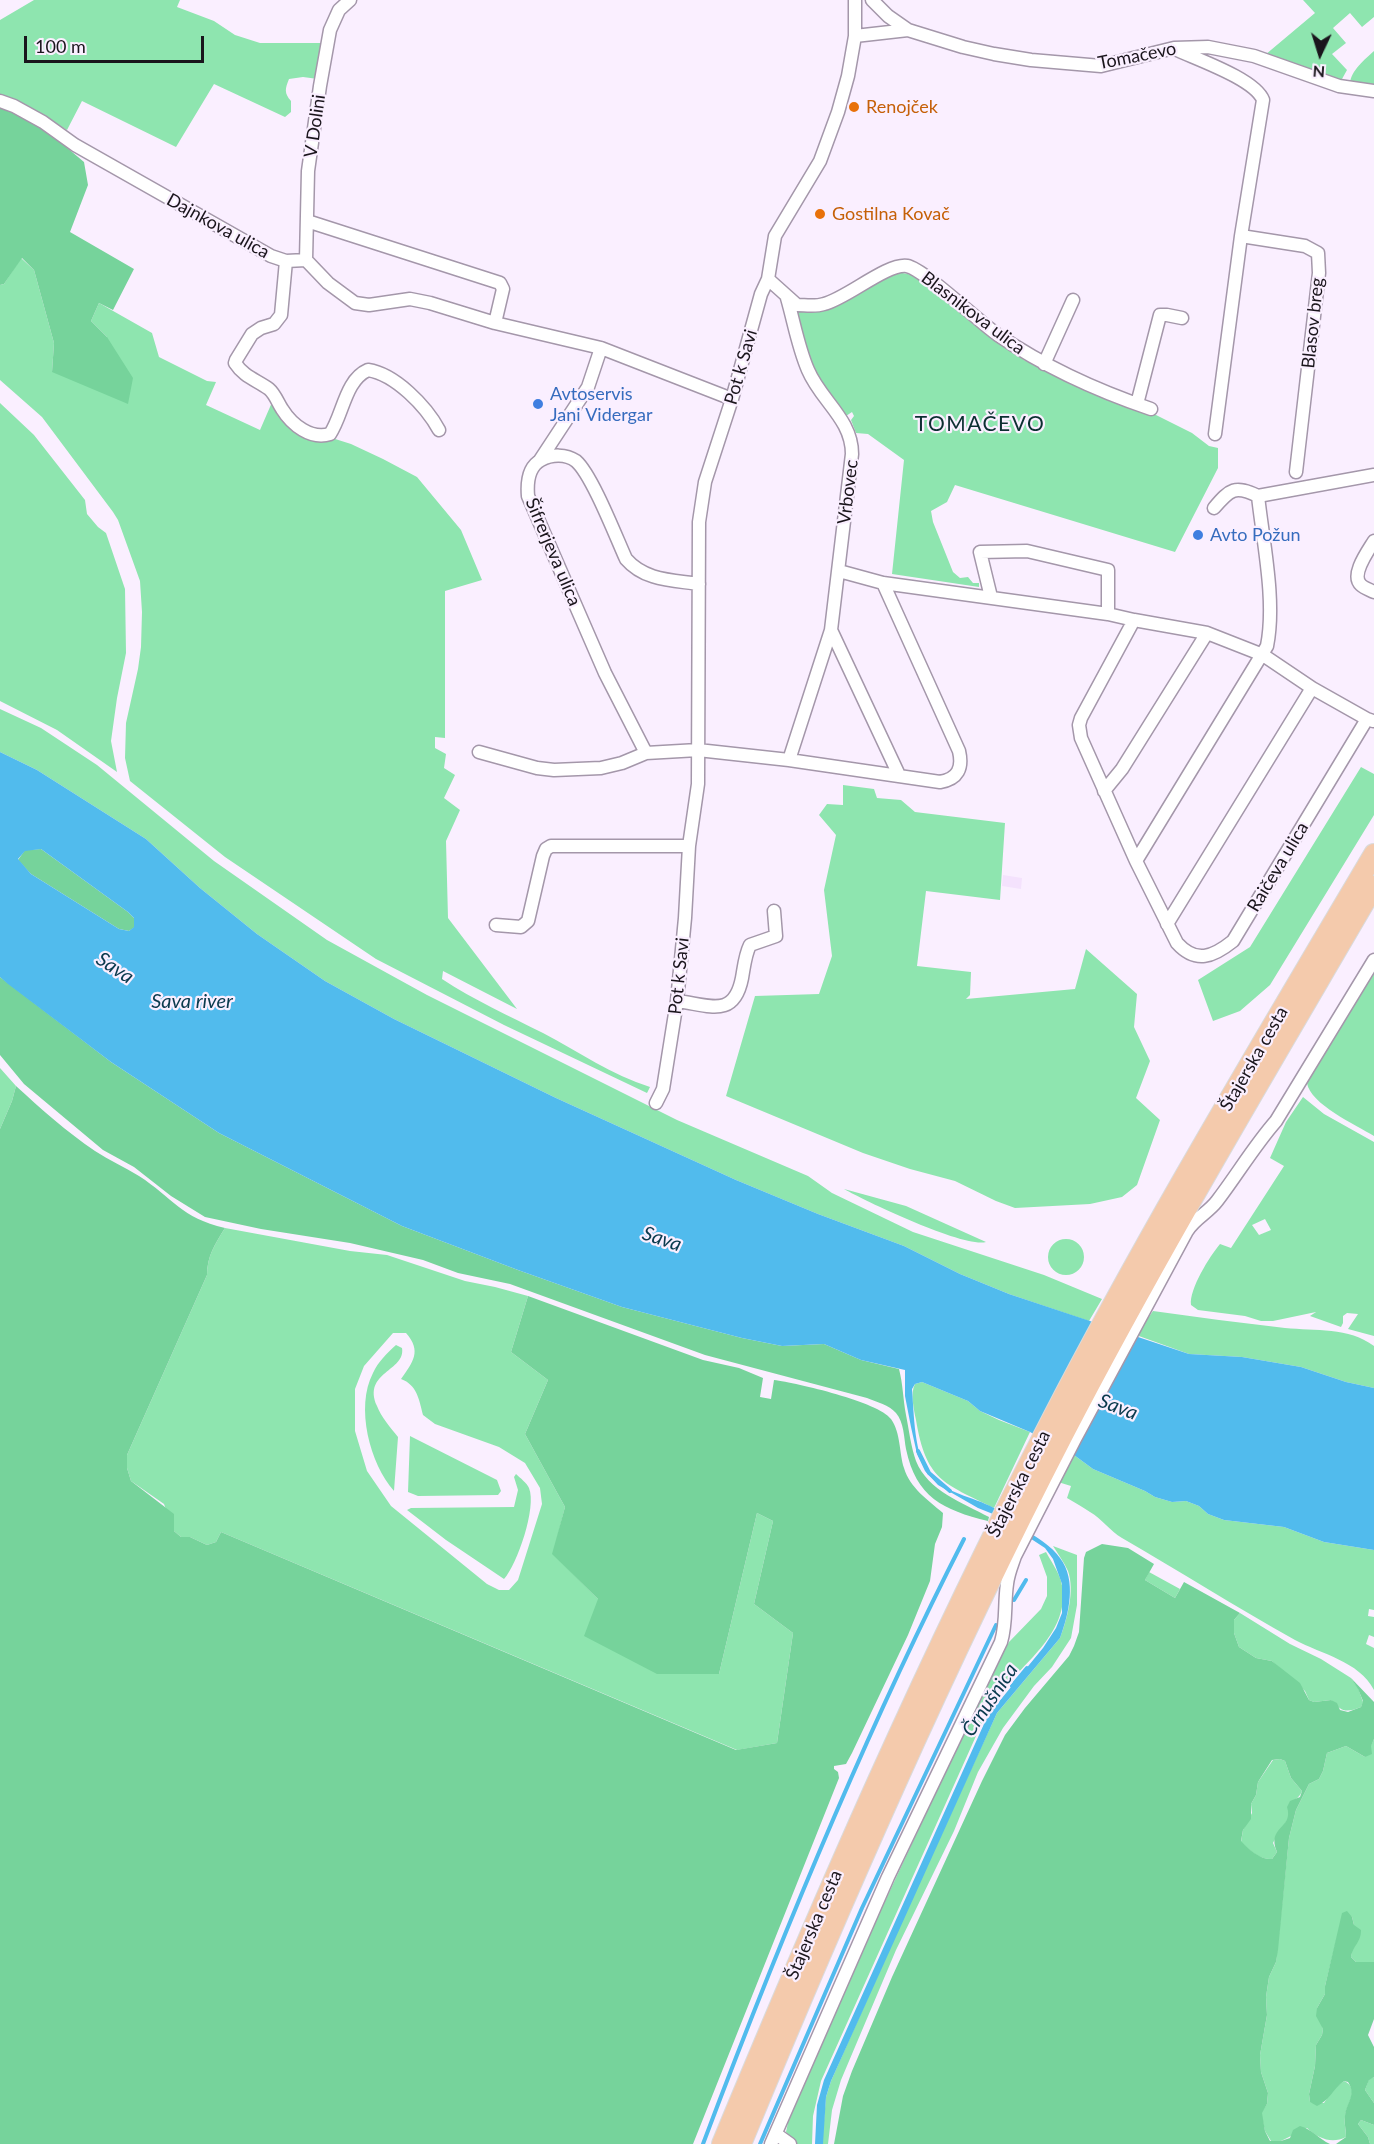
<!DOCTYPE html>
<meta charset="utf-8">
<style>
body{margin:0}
#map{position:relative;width:1374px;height:2144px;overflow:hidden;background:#faefff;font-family:Lato,sans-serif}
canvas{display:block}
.north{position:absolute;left:1290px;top:24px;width:60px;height:60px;-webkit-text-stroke:4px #faefff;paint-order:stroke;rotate:184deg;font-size:16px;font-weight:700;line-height:24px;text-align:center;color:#1a151c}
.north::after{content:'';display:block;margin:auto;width:21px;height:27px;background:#1a151c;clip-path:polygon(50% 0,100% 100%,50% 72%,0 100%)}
.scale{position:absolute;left:24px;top:36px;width:180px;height:27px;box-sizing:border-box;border:3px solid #1a151c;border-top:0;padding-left:8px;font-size:18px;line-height:21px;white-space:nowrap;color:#1a151c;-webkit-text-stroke:4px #faefff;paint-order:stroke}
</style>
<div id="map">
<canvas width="1374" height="2144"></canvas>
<div class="north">N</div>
<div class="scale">100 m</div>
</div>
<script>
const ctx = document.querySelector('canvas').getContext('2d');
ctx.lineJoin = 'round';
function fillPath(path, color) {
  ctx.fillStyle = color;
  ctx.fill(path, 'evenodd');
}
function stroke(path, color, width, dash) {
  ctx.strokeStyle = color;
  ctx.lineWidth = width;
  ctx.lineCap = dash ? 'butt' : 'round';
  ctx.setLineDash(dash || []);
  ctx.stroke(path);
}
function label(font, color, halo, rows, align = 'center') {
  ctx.font = font + ' Lato,sans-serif';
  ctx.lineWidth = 4.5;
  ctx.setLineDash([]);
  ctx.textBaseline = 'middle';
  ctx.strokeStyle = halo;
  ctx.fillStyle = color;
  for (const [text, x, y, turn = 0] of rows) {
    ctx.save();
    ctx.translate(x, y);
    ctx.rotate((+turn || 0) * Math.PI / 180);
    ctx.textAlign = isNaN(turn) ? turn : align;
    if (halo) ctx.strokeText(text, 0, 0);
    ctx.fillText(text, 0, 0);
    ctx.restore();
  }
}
const built = new Path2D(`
 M1003,875l19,3 -1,11 -19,-3z`);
const green = new Path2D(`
 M34,0h146l-3,7 37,14 21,14 25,8h62l-4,36 -15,-2 -14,2c-4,10 -5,14 2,22v11l-6,5 -71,-33 -38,63 -94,-46 -15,29 -52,-29 -15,-6v-75z
 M1303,0h71v17l-12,10 -12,-14 -17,15 13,15 -14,11 15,16 -5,9 -4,1 -73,-25 50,-42z
 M1374,51v35l-24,-3c1,-12 15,-24 24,-32z
 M21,258l13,12 20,73 -2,29 55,-35 -16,-16 8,-18 53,30 7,24 48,24 9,1 -10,23 54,25 13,-30 7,12 52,26 19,6 32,15 34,18 44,53 21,50 -37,11v147l-10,-1v11l11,6 -2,14 11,7 -11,23 16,12 -14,31 2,77 69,91 -74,-38 -1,8c32,21 67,37 101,54 36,19 69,42 107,54l-3,6 -143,-68 -128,-66 -151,-102 -95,-76 -5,-23 1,-35 12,-54 3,-22 1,-35 -2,-31 -22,-61 -5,-8 -71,-95 -42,-37v-95l4,-1z
 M897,272l11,2 15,6 51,45 50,35 128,53 40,20 17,13 9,2v20l-43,84 -220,-67 -8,17 -16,9 2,11 20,50 7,6 8,-1 5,6h6v4l-87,-13 12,-114 -36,-26 -12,-1 -5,-13 3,-4 -2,-4 -6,4c-9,-13 -22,-24 -30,-38 -10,-17 -13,-41 -19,-60v-6l4,-2z
 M0,403l34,32 51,65 2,14 11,13 8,6 19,56 1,64 -9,45 -6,43 6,31 -60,-42 -57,-29z
 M0,709l41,19 56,37 117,96 113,79 100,55 250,125 131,56 24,17 81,39 131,43 58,24 -13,22 -80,-27 -49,-20 -56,-28 -86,-32 -82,-34 -180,-82 -162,-79 -69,-38 -68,-47 -57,-46 -54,-49 -109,-69 -37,-18z
 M1361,767l13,7v41l-104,170 -30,26 -27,10 -15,-41 52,-33z
 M843,785l31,4 3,9 24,2 14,12 90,11 -5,77 -74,-9 -9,75 54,6 -1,23 -4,4 109,-10 11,-40 51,45 -3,33 16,34 -14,37 24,22 -23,65 -15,12 -32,7 -75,4 -19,-7 -41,-20 -45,-12 -47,-16 -137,-57 29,-100 64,-2 13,-38 -8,-66 12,-55 -17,-20 8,-11 16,1z
 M1374,970v166c-18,-11 -64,-32 -67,-53z
 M0,1068l16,18 -4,15 -12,28z
 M1303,1097l21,17 50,28v194l-26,-7 10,-15 -11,-1 -4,3v7l-2,4 -31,-11 6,-4 -43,9h-12l-16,-5 -47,-6 -7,-5c-2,-16 19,-49 29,-61l11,4 53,-82 -14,-8 16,-36zM1265,1219l6,11 -12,5 -7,-10z
 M844,1189l62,17 80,36c-22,6 -119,-40 -142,-53z
 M225,1228l125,23 37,4 78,26 30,6 33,9 -17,56 37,28 -23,54 40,73 -12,47 45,45 121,75 38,-161 16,8 -19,83 39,29 -16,110 -40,7 -516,-218 -5,10 -9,3 -17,-8h-9l-7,-6 -10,-27 -33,-23 -4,-13v-13l80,-180c0,-19 8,-31 18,-47zM393,1333h13c16,18 7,29 -5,46 16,6 18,20 22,36l12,9 64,23 26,16 15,25 2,16 -24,76 -9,10h-10l-12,-6 -96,-78 -24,-35 -12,-40v-42l9,-23z
 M1048 1257a18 18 0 1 1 36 0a18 18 0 1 1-36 0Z
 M1153,1311c44,6 88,12 132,17 30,3 64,-1 89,18v42l-28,-6 -45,-15 -59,-10 -53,-3 -53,-19z
 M396,1345l6,3c4,23 -40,24 -25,58 4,11 14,22 21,31l-4,54c-24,-27 -39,-84 -21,-118 5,-11 14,-20 23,-28z
 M922,1382l46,19 12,10 19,9 31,12 -36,76c-51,-25 -68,-28 -78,-88 -2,-10 -6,-27 -1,-36z
 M410,1436l87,44 4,11 -3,4 -80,1 -10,-4z
 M1074,1455l19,14 52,22 10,6 17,5 14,-1 13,5 9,8 16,6 60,7 40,15 50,8v60l-5,-1 -1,7 6,1v20l-5,-2 -3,9 8,4v42c-15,-29 -53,-36 -79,-50 -59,-33 -116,-69 -173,-102 -12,-7 -20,-19 -32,-26 -7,-5 -15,-9 -23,-14l4,-12 -13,-4z
 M516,1474c4,4 11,9 13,14 8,19 -12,77 -25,91l-58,-39 -39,-30 4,-2 103,-1 4,-17 -4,-13z
 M1053,1546l24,9v50l-6,33 -19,29 -18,19 -31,42 -25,44 -24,59 -58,119 -55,130 -9,30 -4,34h-6l4,-47 5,-16 88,-199 78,-169 63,-75c7,-19 15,-47 8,-67 -4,-9 -10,-17 -15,-25z
 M1046,1552c5,9 12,19 15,29 12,46 -32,78 -59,109 -7,8 -12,18 -17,26l-164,365 -8,35 -1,28h-17l-9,-12 4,-19 90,-201 107,-229 22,-41 32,-33 6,-13v-19l-8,-22z
 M1149,1572l31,17 -5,9 -30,-18z
 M1240,1613l50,31 31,15 30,19 7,10 5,14 -2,5c-15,6 -19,5 -30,-7l-17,2 -5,-2 -4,-9 -33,-30 -16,-3 -17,-11 -5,-14v-13z
 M1374,1739v223h-18l-5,-5 3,-32 -2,-8 -9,-4 -18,73v8l-8,14 6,21 -1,6 -6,10 -1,21 -6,28 1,8 14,1 8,-13 12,-9c17,8 2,23 1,36 -1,6 1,13 1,20 -14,7 -27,2 -39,-9l-26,13h-10l-6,-10 -4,-18 6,-9 1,-11 -7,-21 -1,-17 7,-40 -1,-18 3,-20 7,-15 13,-124 7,-28 13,-26 10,-5 4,-8 4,-18 19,-7 19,11z
 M1280,1759l5,2 6,17 11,13c-2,6 -6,7 -9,12 -4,6 -3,14 -7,19 -5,8 -8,11 -13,21l4,9 -5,7c-12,1 -23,-9 -31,-17l2,-12 9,-17 -1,-9 5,-9 2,-13 15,-22z
 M1374,2077v26l-9,-13 4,-11z
 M1361,2120l13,5v19h-4l-2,-7 -10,-13z`);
const forest = new Path2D(`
 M0,106l40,19 44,37 4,23 -18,47 64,37 -21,41 -14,-7 -8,18 16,16 26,41 -5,26 -76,-32 2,-29 -20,-73 -12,-12 -18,26 -4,1z
 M41,849l87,63 6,6 1,9 -6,4 -10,-2 -88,-55 -13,-14 7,-10z
 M0,977l111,85 108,71 183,93 116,44 104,37 120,31 40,8 42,-2 37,16 38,9c4,15 4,30 7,46 3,15 5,32 10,46 12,30 47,42 73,56l-1,4c-45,-11 -72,-24 -82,-72 -2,-11 -2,-27 -10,-36 -7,-8 -19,-11 -29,-15l-162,-43 -195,-71 -52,-11 -35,-13 -73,-17 -89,-14 -56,-12 -34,-21 -37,-29 -31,-17 -79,-66 -24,-29z
 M16,1086c25,23 51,46 79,65 14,9 29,16 44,25 34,22 42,42 86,52 -10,16 -18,28 -18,47l-80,180v13l4,13 43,33v17l7,6h9l17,8 9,-3 5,-10 515,218 41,-7 16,-110 -39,-29 19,-83 -16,-8 -38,161h-62l-73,-38 14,-37 -46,-45 13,-47 -40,-73 23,-54 -37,-28 17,-56 175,64 36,8 24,10 -3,19 11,2 3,-19c23,3 105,22 117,39 10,14 8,34 13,49 6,20 24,32 39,45l-1,14 -7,17 -5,37 -22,54 -56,118 -6,11 -12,2v3l4,3 1,6 -146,366h-693v-1015l12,-28z
 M1102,1544l26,4 26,16 -9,16 30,18 9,-16 56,31 -6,7v13l5,14 17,11 16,3 28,22 9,17 5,2 17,-2 6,3 3,7 8,2 13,-5 2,-6 -5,-12 -7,-11 23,24v37l-3,7 1,8 -7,3 -19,-11 -19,7 -4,18 -4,8 -10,5 -13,26 -7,28 -11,112 -2,12 -7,15 -3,20 1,18 -7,40 1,17 7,21 -1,11 -5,9 3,18 5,10h11l9,-3 3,-8 7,-4c12,3 19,13 30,18h-496l9,-48 9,-25 40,-94 90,-196 23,-46 20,-27 44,-52 5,-10 5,-14 5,-74 2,-6zM1280,1759l5,2 6,17 11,13 -2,6 -10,4 -3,6c7,22 -21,19 -10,45l-5,7c-11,1 -23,-9 -31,-18l2,-11 8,-11v-15l5,-9 2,-13 14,-22z
 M1347,1911l5,6 2,8 7,5c0,13 -8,15 -10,27l5,5h18v57l-6,16 6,12v30l-5,3 -4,10 9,13v22l-13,-5 -3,4 10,13 2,7h-34l10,-7c0,-8 -2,-14 -1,-21 1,-13 12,-21 3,-34l-4,-1c-11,8 -15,20 -27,25l-7,-4 -1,-8 6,-28 1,-21 6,-10 1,-6 -7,-13 1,-8 8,-14v-8l17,-73z`);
const water = new Path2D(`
 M0,752l37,18 109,69 54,49 57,46 68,47 69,38 162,79 180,82 82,34 86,32 56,28 49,20 180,60 53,3 59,10 45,15 28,6v162l-50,-8 -40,-15 -60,-7 -16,-6 -9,-8 -13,-5 -14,1 -17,-5 -10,-6 -52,-22 -19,-14 -44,-23 -50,-21 -12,-10 -46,-19 -7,2 -3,5c2,24 2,66 17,85 17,20 43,22 65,34 10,6 20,14 30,21 12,8 28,17 36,29 17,22 9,56 0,80l-63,75 -166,368 -5,16 -3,47h-8l2,-39 7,-25 164,-365 55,-67 13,-20 6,-15v-29l-9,-25 -8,-11 -52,-34 -15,-6 -40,-23 -13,-14 -8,-17 -6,-27 -6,-31v-26l-44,-10 -37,-16 -42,2 -40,-8 -120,-31 -104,-37 -116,-44 -183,-93 -108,-71 -103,-78 -8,-7zM41,849l87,63 6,6v9l-5,4 -10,-2 -88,-55 -13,-15 7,-8z`);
const stream = new Path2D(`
 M918,1451l11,22 21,18
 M1014,1600l12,-20
 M1012,1686l15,-18
 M703,2144c77,-205 162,-411 261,-605
 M760,2144l102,-236 134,-283`);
const street = new Path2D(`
 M872,0l16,16 20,14 55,17 31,7 37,6 70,6 73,-18 34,-1 46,9 85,30 35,5
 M855,36l53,-6
 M1175,49c21,10 80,30 88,51l-22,136 -26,198
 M0,101l14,5 29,16 32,23 196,111 15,5 20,-1 22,23 27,20 14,2 41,-6 20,4 65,20 106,25 131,51
 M307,221l193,62 3,6 -8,34
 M1241,236l64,10 13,7 1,20 -23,199
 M306,260l2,-89 12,-85 10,-56 9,-20 11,-10
 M286,261l-5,54 -7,9 -13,4 -9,6 -16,26 -1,3c9,14 22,17 34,26 6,5 9,14 13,20 10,16 29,31 48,25 13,-19 15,-54 38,-64 27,4 58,36 71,60
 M768,279l29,26c8,0 18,2 27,-1 22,-5 63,-41 83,-38 17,3 72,56 91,69 47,32 100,56 153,74
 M787,298c7,24 11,49 21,72 13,31 44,49 44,84l-21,176 -42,130
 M1044,364l29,-64
 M1137,404l23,-89h7l15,3
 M540,460l48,-73 13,-39
 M1214,508c16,-19 21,-23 44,-12l116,-21
 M1374,541c-6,10 -24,34 -13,44 3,3 9,5 13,7
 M839,571l44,12 225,31 26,6 73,13 56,22 49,33 55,31 6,2
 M991,597l-11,-45 47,-1 81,19v44
 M1134,620l-53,98 -2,7 2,13 55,123 41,82c19,21 36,14 56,-2l134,-222
 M831,630l68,145
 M479,752l58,16 17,2 47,-2 21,-5 24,-10 52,-3 91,10 151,22c18,-3 23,-14 19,-31l-76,-168
 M646,753l-41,-80 -77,-177c-1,-12 0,-29 13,-36 11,-6 25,-6 35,1 16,14 40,76 50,98 19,22 47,21 73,25
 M1104,791l18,-22 85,-136
 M1136,861l131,-215c9,-45 -4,-104 -9,-150
 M1167,924l145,-236
 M496,925l25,2 7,-6 15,-65 3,-7 5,-3h138
 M677,1001c32,4 57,18 65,-23 2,-11 3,-23 8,-33l26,-9 -2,-25
 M656,1103l7,-14 14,-88 8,-83 4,-72 9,-62 1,-262 6,-40 27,-83 29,-105 7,-15 7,-43 45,-75 18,-49 10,-36 7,-40v-36
 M776,2134l14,10
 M771,2144l117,-267 113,-235c6,-20 3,-38 6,-58 1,-10 5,-19 8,-28l60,-117 112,-208c8,-13 21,-18 30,-30 20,-26 37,-55 59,-80l98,-161`);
const primary = new Path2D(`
 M722,2144c101,-244 206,-486 328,-721 100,-194 213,-381 324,-569
 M741,2144c99,-240 203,-478 322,-709 97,-187 205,-367 311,-549`);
const markers = [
 [854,107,6,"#e8710a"],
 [820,214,6,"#e8710a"],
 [538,404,6,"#3f7fe0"],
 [1198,535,6,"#3f7fe0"]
];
const streetNames = [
 ["Tomačevo",1137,56,-11],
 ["V Dolini",315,126,-82],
 ["Dajnkova ulica",218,226,29],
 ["Blasnikova ulica",973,313,37],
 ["Blasov breg",1313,323,-84],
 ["Pot k Savi",741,367,-74],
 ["Vrbovec",848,492,-83],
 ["Šifrerjeva ulica",553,552,67],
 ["Raičeva ulica",1278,867,-59],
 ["Pot k Savi",679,976,-84],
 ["Štajerska cesta",1254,1059,-60],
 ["Štajerska cesta",1019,1484,-63],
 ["Štajerska cesta",814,1925,-67]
];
const foodNames = [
 ["Renojček",866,107],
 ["Gostilna Kovač",832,214]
];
const shopNames = [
 ["Avtoservis",550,394],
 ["Jani Vidergar",550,415],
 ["Avto Požun",1210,535]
];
const waterNames = [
 ["Sava",115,968,33],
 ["Sava river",192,1002],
 ["Sava",662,1239,19],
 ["Sava",1118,1407,21],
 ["Črnušnica",990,1700,-56]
];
const quarterNames = [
 ["TOMAČEVO",980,424]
];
fillPath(built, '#f4e2fd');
fillPath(green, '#8ee5af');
fillPath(forest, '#76d39b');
fillPath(water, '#51bbed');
stroke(stream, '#51bbed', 4);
stroke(street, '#a497aa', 15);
stroke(primary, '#dadadb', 22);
stroke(street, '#fff', 12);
stroke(primary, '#f4caac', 20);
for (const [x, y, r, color] of markers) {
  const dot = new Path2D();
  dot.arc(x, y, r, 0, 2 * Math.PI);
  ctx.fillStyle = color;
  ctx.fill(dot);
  stroke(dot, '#faefff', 2);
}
label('18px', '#1a151c', '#faefff', streetNames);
label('18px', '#c56008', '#faefff', foodNames, 'left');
label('18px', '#366cbe', '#faefff', shopNames, 'left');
label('italic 20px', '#0a3a4e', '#faefff', waterNames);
ctx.letterSpacing = '1.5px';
label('21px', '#0c2f31', '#faefff', quarterNames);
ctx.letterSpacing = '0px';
</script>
